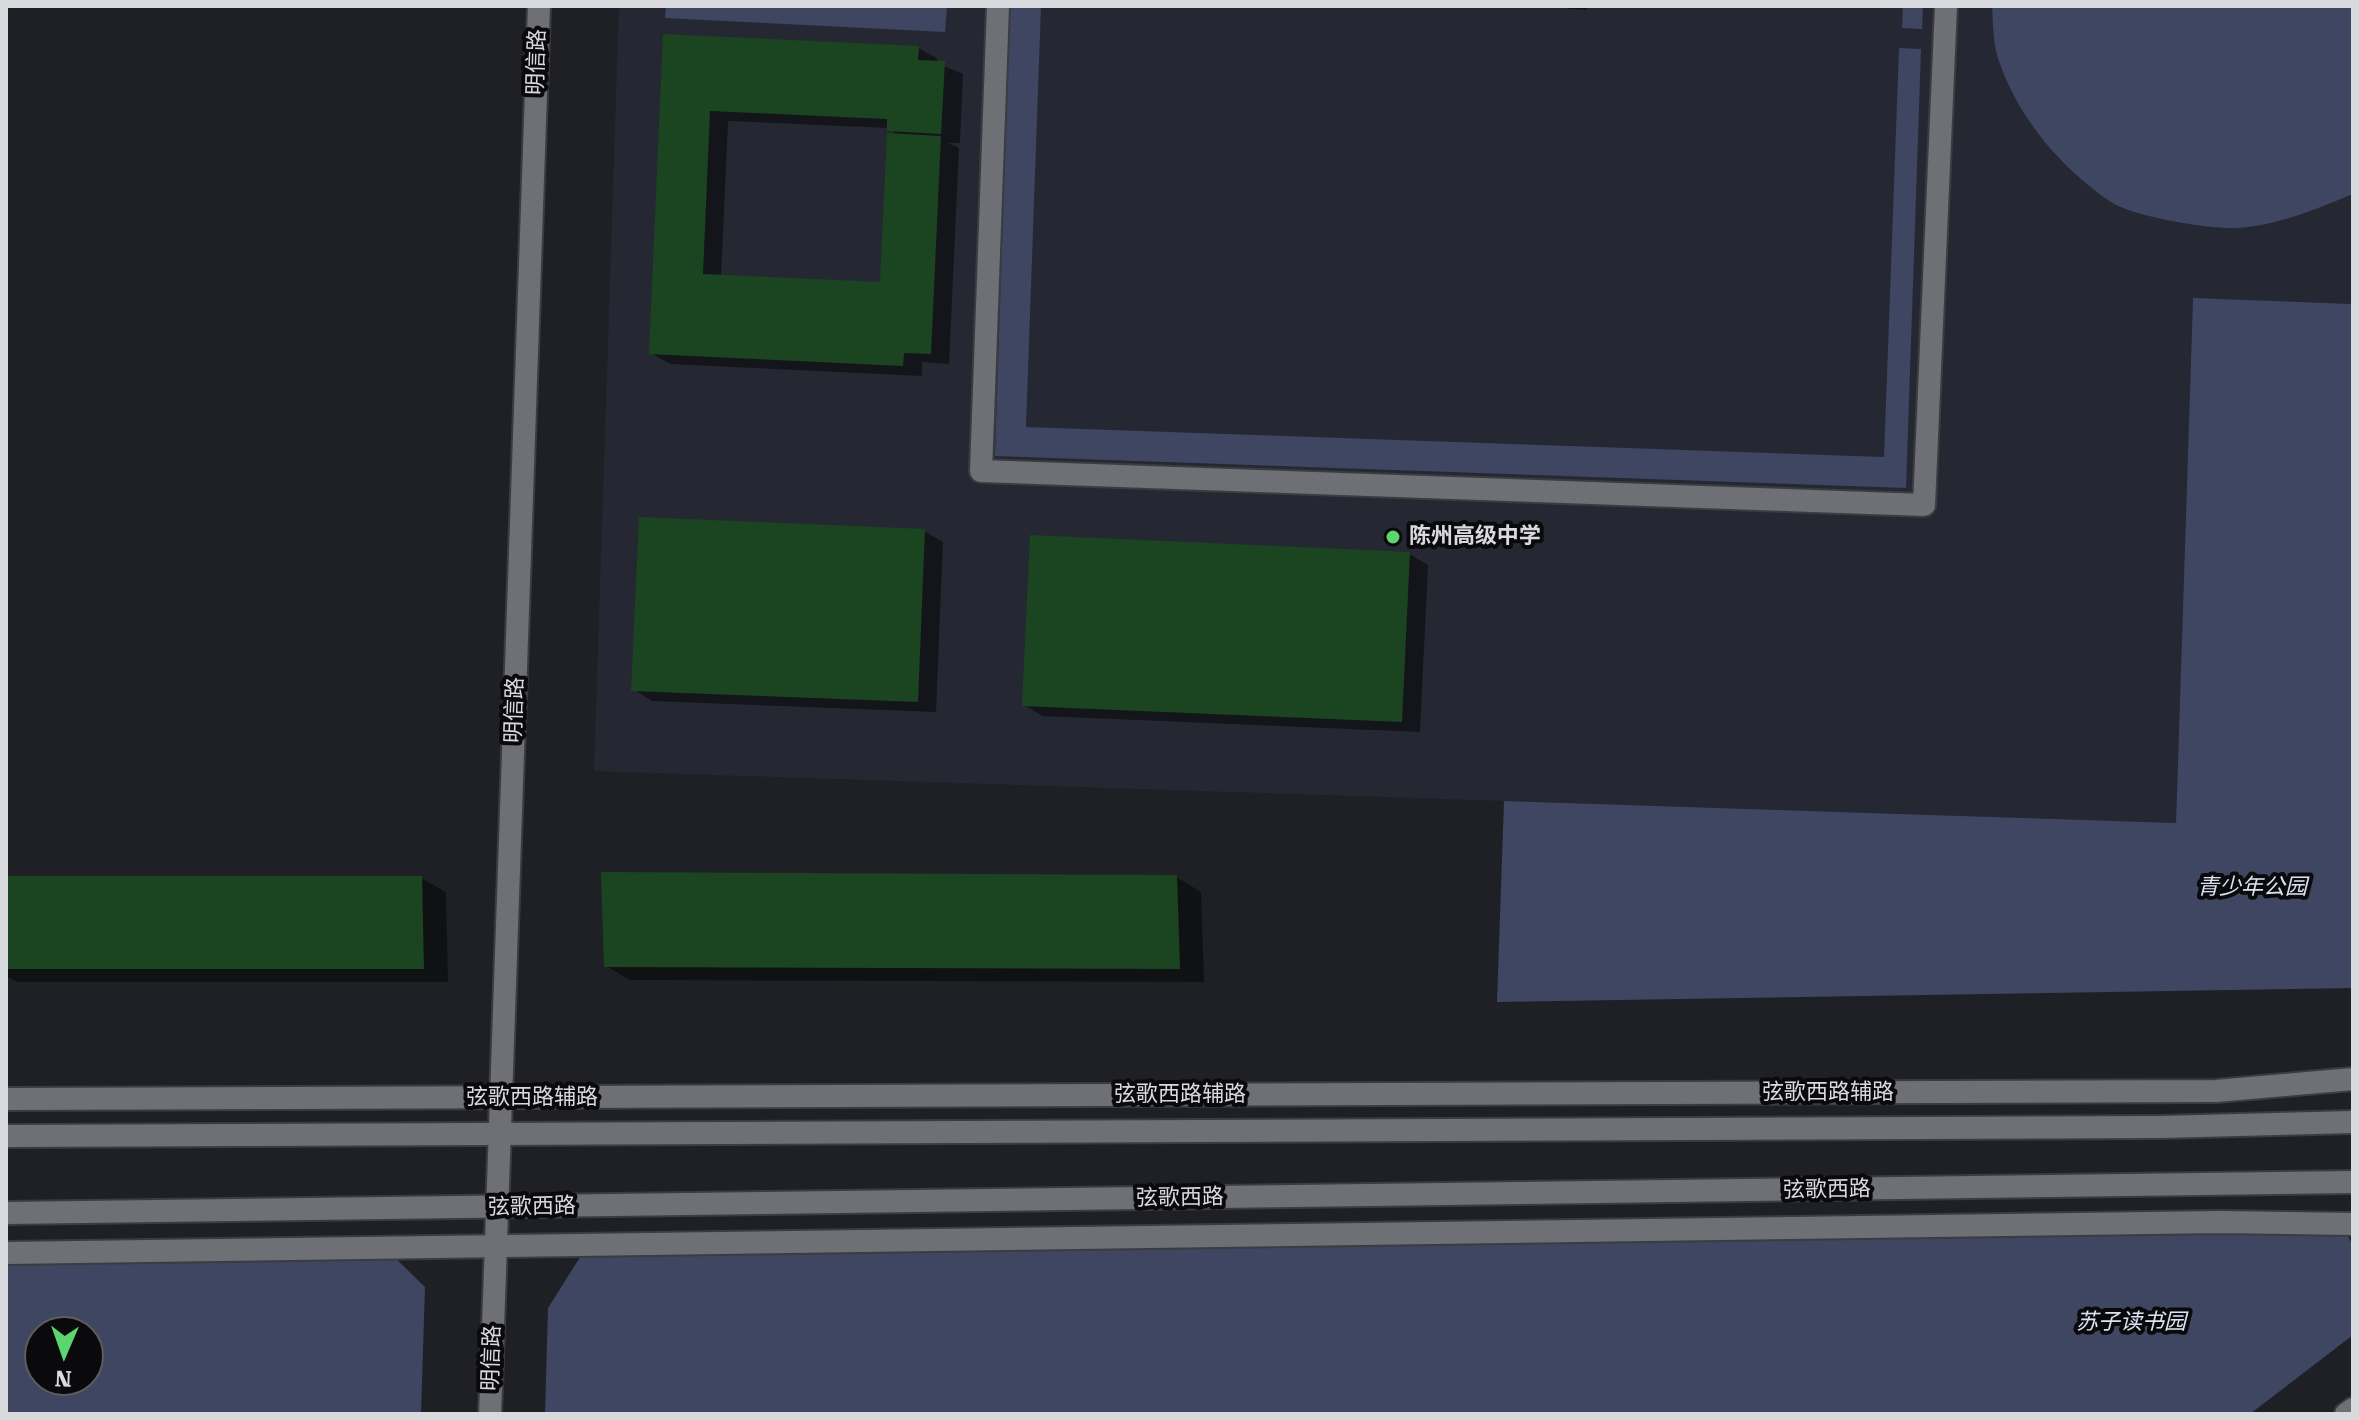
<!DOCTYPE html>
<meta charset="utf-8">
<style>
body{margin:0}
#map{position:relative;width:2359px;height:1420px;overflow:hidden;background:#1f2025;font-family:"Roboto Serif",serif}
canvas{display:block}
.frame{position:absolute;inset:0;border:8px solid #d9dadd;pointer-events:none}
.north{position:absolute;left:24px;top:1316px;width:80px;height:80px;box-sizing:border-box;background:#0a0a0c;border:2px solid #5d5d60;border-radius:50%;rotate:182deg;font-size:22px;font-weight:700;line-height:32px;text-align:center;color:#d9dadd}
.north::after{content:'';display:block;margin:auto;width:28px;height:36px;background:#5bd56d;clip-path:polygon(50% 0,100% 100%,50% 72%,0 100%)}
</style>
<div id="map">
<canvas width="2359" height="1420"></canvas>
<div class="frame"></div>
<div class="north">N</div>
</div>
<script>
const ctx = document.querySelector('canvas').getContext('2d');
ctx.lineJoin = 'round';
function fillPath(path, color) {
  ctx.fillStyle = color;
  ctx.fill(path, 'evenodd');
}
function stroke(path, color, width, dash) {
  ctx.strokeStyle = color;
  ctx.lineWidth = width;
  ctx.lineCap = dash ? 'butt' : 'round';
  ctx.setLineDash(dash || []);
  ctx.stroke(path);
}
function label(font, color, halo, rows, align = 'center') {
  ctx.font = font + ' "Roboto Serif","Noto Sans SC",serif';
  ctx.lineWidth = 8;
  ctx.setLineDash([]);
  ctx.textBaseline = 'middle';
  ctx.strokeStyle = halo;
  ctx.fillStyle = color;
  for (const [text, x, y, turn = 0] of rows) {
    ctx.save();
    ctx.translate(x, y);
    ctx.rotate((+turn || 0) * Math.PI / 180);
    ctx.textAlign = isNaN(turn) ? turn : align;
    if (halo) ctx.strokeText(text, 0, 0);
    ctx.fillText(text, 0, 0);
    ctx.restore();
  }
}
const built = new Path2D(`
 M619,6h1734v298l-160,-5 -17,524 -1582,-52z`);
const green = new Path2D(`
 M666,6h281l-2,26 -280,-14z
 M1010,6h31l-15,421 858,30 15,-409 22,1 -15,439 -911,-32z
 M1903,6h20l-1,23 -20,-1z
 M1992,6h361v188c-37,15 -76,32 -117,34 -28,1 -102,-11 -125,-26 -51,-34 -96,-88 -114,-147 -4,-15 -4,-33 -5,-49z
 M2193,298l160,6v684l-856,14 7,-201 672,22z
 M2345,1230l8,16v89l-103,79h-1705l3,-106 41,-65z
 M390,1253l35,34 -4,127h-415v-157zM40,1332h48v48h-48z`);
const shadow = new Path2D(`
 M1563,6h24v4l-18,-1z
 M665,36l253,12 19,10v5l26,11 -3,69h-11l10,5 -10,216 -27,-2v14l-252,-12 -19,-11zM728,121l161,7 9,8 -16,149 -161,-8z
 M924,531l19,11 -7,170 -284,-11 -18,-11z
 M1409,554l19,11 -8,167 -377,-16 -19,-11z
 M1176,877l25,15 3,90 -574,-2 -24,-14z
 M6,878h415l25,14 2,90h-431l-11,-6z`);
const building = new Path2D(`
 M663,34l256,12 -1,14 27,1 -4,73 -54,-3v-12l-177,-8 -7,163 177,8 7,-149 54,3 -10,218 -27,-1 -1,13 -254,-12z
 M639,517l286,12 -7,173 -287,-11z
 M1030,535l380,17 -8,170 -380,-16z
 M601,872l576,3 3,94 -576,-2z
 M6,876h416l2,93h-418z`);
const minor = new Path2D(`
 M998,6l-17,465 943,34 22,-499
 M6,1099l2210,-8 137,-12
 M6,1253l2214,-31 133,2
 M2346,1414l7,-5`);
const tertiary = new Path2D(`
 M490,1414l49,-1408`);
const secondary = new Path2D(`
 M6,1136l2155,-9 192,-5
 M6,1213l2347,-31`);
const markers = [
 [1393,537,8,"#5bd56d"]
];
const streetNames = [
 ["明信路",537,62,-88],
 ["明信路",515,710,-88],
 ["弦歌西路辅路",1828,1093],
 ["弦歌西路辅路",1180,1095],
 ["弦歌西路辅路",532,1098],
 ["弦歌西路",1827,1190,-1],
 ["弦歌西路",1180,1198,-1],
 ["弦歌西路",532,1207,-1],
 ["明信路",492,1358,-88]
];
const poiNames = [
 ["陈州高级中学",1409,537]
];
const parkNames = [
 ["青少年公园",2252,888],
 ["苏子读书园",2131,1323]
];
fillPath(built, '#252832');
fillPath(green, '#3e4662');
fillPath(shadow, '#0007');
fillPath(building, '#1a4520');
stroke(minor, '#3b3c40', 26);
stroke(tertiary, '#3b3c40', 26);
stroke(secondary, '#3b3c40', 26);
stroke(minor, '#6e7076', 22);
stroke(tertiary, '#6e7076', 22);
stroke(secondary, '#6e7076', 22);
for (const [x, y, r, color] of markers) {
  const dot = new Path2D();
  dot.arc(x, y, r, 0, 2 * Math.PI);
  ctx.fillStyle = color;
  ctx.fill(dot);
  stroke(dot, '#0a0a0c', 3);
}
label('22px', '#d9dadd', '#0a0a0c', streetNames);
label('bold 22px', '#d9dadd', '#0a0a0c', poiNames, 'left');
label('italic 22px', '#dde2f2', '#0a0a0c', parkNames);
</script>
